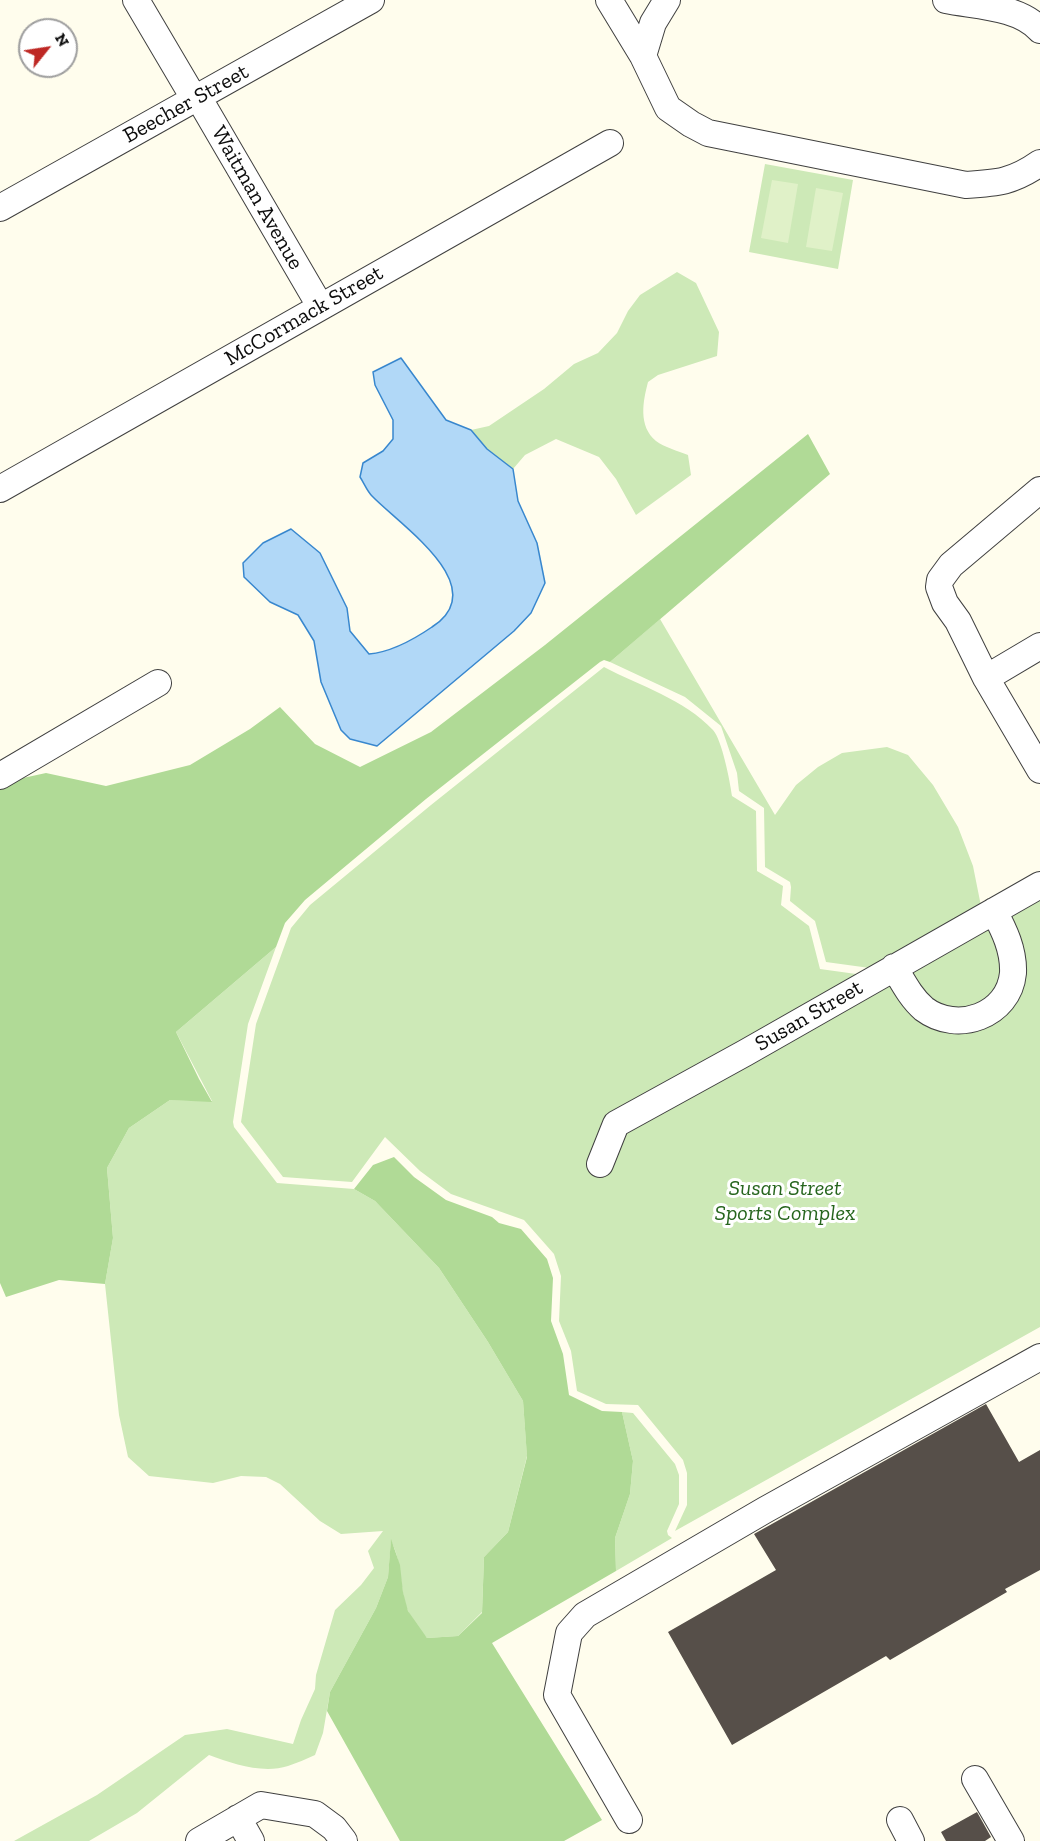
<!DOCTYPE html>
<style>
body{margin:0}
#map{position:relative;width:1040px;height:1841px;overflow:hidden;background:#fffded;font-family:"Zilla Slab",serif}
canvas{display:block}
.north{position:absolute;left:18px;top:18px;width:60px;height:60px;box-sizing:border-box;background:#fff;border:2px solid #9e9e9e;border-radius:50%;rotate:60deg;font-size:16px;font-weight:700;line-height:24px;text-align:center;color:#0d0d0d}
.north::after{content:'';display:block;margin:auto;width:21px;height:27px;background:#be2824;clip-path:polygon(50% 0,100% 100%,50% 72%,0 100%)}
</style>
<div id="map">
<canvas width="1040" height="1841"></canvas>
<div class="north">N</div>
</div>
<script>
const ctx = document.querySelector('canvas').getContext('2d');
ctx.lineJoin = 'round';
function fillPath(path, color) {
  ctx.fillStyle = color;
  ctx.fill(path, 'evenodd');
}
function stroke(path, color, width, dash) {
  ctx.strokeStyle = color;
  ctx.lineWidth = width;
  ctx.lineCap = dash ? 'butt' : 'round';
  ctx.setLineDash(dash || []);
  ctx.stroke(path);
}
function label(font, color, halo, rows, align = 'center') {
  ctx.font = font + ' "Zilla Slab",serif';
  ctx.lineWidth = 6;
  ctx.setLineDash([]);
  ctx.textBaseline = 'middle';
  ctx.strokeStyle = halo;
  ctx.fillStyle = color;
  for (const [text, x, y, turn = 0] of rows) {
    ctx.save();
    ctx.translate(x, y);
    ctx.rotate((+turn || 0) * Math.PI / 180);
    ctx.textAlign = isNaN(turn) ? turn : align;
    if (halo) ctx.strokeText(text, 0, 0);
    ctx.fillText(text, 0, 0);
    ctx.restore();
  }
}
const green = new Path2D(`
 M765,164l88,16 -15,89 -89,-17z
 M677,272l19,11 23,49 -2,24 -59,19 -10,7c-5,19 -10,44 8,59 8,6 22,10 32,14l3,20 -55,40 -20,-36 -17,-22 -43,-18 -31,16 -12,14 -26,-20 -16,-19 18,-4 55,-37 30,-25 24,-11 19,-20 11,-22 12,-16z
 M660,619l115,196 21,-30 22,-18 24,-14 45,-6 21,8 25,30 25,42 15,39 8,40 -104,63 -51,-7 -11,-41 -25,-20 1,-14 -1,-5 -25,-15 -1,-59 -25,-17 -2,-18 -16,-47 -36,-29 -75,-35z
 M604,667c36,19 80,32 109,63 9,10 17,51 19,66l24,15 1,60 26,15 -2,19 28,21 11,43 58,8 162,-92v442l-365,204 12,-26v-32l-4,-13 -45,-55 -32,-1 -29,-13 -6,-40 -12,-30 2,-45 -7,-22 -30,-34 -73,-26 -31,-23 -35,-34 -33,45 -69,-5 -42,-55 15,-98 35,-96 19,-23 121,-100z
 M276,947l-28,77 -15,98 1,5 43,56 77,6 21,12 64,67 49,74 35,59 4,55 -19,76 -24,25 -2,55 -24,24 -31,2c-7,-8 -15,-17 -19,-27 -9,-23 -5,-48 -17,-70l-3,36 -12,31 -46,84 -7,41 -8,22c-9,4 -18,8 -27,11 -25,8 -55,-2 -79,-11l-72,58 -48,28h-75l83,-46 88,-60 42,-6 66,15 8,-24 14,-31 1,-14 19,-65 26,-25 13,-17 -6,-17 15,-20 -42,3 -21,-13 -40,-37 -14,-7 -25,-1 -28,7 -64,-7 -21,-19 -9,-42 -14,-131 8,-46 -6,-70 22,-40 41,-28 42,1 -36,-69z
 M622,1412l11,1 42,51 4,11v29l-12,27 1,4 4,3 -56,33 -1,-33 15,-44 3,-33z`);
const forest = new Path2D(`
 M808,434l22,40 -220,188 -6,-2 -4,2 -174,137 -121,101 -20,23 -9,24 -100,85 23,47 13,23 -42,-2 -41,28 -22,40 6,70 -8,46 -46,-4 -53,17 -6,-14v-500l46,-10 60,13 84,-21 60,-36 30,-22 35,37 45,23 71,-35 114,-87z
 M394,1157l20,20 32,23 46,17 7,6 22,6 26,30 6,19 -2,43 12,33 6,41 33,16 20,1 11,49 -3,33 -15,44 1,33 -124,72 110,177 -38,21h-164l-73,-130 3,-19 46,-84 12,-31 3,-38 9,26 3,27 5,19 19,27 31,-2 24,-23 2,-56 24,-25 19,-75 -4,-56 -35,-59 -49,-74 -64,-67 -21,-12 19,-24z`);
const pitch = new Path2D(`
 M772,180l26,4 -10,59 -27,-5z
 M816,188l27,5 -11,58 -26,-4z`);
const water = new Path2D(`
 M401,358l45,62 25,10 16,19 26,20 5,32 19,42 8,40 -14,30 -17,18 -137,115 -27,-7 -9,-9 -20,-48 -7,-41 -16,-26 -28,-13 -26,-25 -1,-14 20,-20 28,-14 29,24 27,55 3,23 19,23c23,-2 44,-14 63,-27 62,-40 -31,-101 -60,-131 -5,-5 -8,-13 -12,-19l3,-14 20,-12 10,-12v-19l-18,-35 -2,-13z`);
const building = new Path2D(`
 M986,1404l33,58 21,-12v120l-35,19 2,3 -117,68 -4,-4 -154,89 -64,-113 108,-62 -22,-36z
 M977,1812l14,25 -6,4h-39l-5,-9z`);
const minor = new Path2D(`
 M136,0l59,100 6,2 119,204
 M609,0l34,56
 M667,0l-14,23 -10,33 25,52 23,16 17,9 258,52c32,-2 47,-3 74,-22
 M946,0c29,6 73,6 94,30
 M0,208l371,-208
 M0,489l610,-346
 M1040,490l-89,75 -11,15 -1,7 6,16 13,18 28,57 54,92
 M986,678l54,-32
 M0,776l158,-93
 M894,967c9,15 17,31 30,42 33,25 85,7 89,-36 1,-23 -9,-43 -19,-62
 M600,1164l16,-40 129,-71 295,-168
 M975,1779l36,62
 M238,1818l13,23
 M629,1820l-72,-125 12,-62 16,-18 180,-105 275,-153
 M900,1820l11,21
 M199,1841l62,-36 54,9 19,14 10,13`);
const streetNames = [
 ["Beecher Street",186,104,-29],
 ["Waitman Avenue",257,198,60],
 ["McCormack Street",304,316,-30],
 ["Susan Street",809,1016,-30]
];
const parkNames = [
 ["Susan Street",785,1189],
 ["Sports Complex",785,1214]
];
fillPath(green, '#cde9b7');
fillPath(forest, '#b0da96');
fillPath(pitch, '#e0f1c8');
fillPath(water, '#b1d8f7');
stroke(water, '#3887ce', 1.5);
fillPath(building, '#564f49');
stroke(minor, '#404040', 28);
stroke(minor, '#fff', 26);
label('22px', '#0d0d0d', '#fff', streetNames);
label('italic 22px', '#26651d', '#fff', parkNames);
</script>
